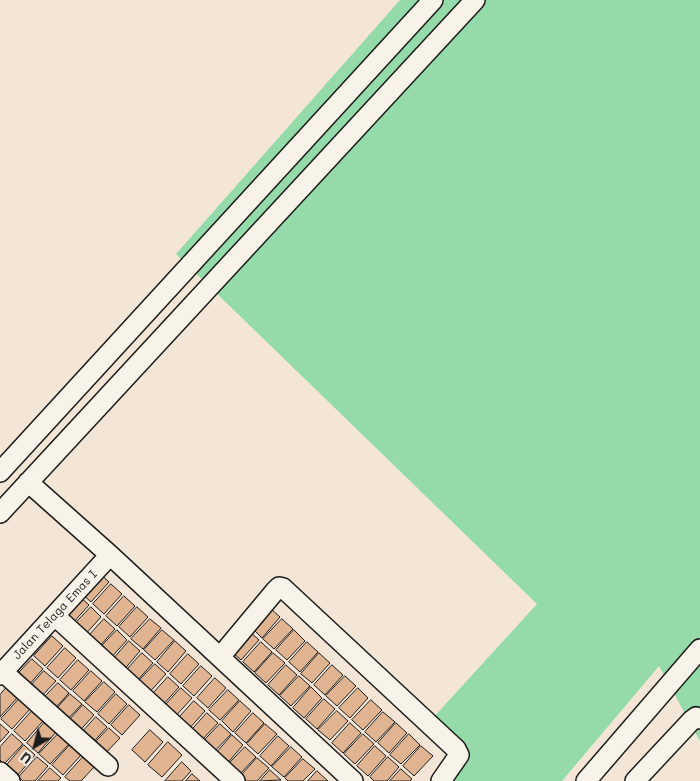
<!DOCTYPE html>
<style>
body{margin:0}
#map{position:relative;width:700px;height:781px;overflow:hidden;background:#f3e6d7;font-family:Mali,sans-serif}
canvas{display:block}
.north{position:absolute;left:10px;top:721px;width:50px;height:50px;-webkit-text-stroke:4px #f7f3e8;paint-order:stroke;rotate:217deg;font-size:14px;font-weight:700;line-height:20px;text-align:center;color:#1c1c1c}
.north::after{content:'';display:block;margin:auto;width:18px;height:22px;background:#1c1c1c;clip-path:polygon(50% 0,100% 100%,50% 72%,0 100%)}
</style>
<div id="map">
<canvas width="700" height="781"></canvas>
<div class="north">U</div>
</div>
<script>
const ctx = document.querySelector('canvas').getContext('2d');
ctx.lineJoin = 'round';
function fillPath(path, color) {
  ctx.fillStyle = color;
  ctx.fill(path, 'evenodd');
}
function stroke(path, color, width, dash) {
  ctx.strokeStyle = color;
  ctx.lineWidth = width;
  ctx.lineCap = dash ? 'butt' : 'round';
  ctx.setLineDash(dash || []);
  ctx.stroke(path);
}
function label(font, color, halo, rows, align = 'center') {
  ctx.font = font + ' Mali,sans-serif';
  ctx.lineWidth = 4;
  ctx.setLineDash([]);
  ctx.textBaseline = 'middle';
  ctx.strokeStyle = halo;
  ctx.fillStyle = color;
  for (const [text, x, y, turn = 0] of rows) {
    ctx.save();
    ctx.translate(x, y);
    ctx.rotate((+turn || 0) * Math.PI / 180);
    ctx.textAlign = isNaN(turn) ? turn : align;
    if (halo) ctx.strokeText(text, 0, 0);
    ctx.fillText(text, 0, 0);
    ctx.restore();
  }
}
const green = new Path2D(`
 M400,0h300v741l-41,-75 -97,115h-117l25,-27 -38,-35 105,-115 -361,-350z`);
const building = new Path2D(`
 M98,572l11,10 -18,20 -11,-10z
 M111,584l11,10 -18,20 -11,-10z
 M78,595l11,10 -18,20 -11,-10z
 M124,596l11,10 -18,20 -11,-10z
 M91,607l10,10 -18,20 -11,-10z
 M137,607l11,10 -18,20 -11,-10z
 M269,607l11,10 -18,21 -11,-11z
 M104,619l11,10 -18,20 -11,-10z
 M150,619l11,9 -18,21 -12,-10z
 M282,619l11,10 -19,20 -11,-10z
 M117,630l10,10 -18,20 -11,-10z
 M162,630l12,10 -19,20 -11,-10z
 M248,630l11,10 -18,20 -11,-10z
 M294,630l11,11 -18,19 -11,-10z
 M52,636l11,10 -18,20 -11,-10z
 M129,641l11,10 -18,21 -11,-10z
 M175,641l11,10 -18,21 -11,-10z
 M261,642l11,10 -18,20 -11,-10z
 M307,642l11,10 -18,20 -11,-10z
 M65,648l11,10 -18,20 -11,-10z
 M142,653l11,10 -18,20 -11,-10z
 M273,653l12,10 -19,20 -11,-10z
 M319,653l11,10 -18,20 -11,-9z
 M188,654l11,10 -18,20 -11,-10z
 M32,659l11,10 -18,20 -12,-10z
 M78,660l11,10 -18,20 -11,-10z
 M155,664l11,10 -18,20 -12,-10z
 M286,665l11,10 -18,20 -11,-10z
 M332,665l11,10 -18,20 -11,-10z
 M201,666l11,10 -18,20 -11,-10z
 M44,671l12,10 -19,20 -11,-10z
 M91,671l11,10 -18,20 -11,-10z
 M299,676l11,10 -19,20 -11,-10z
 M345,676l11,10 -19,20 -11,-10z
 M168,677l11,10 -18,20 -11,-10z
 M215,678l11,10 -18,20 -11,-10z
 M104,682l11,10 -18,20 -12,-10z
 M58,683l11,10 -18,20 -12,-10z
 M311,687l11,11 -18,20 -11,-10z
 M6,688l11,10 -17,19v-22z
 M181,688l11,10 -19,21 -11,-10z
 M358,688l10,10 -18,20 -11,-10z
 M228,690l11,10 -19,20 -11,-10z
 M70,694l12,10 -19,20 -11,-10z
 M116,694l11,10 -18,20 -11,-10z
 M19,699l11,10 -18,20 -11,-10z
 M324,699l11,10 -18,20 -11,-10z
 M371,700l11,10 -19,20 -11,-10z
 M194,701l11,10 -18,20 -11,-10z
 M240,701l11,10 -18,21 -11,-11z
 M83,705l11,10 -18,20 -11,-10z
 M129,705l11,10 -18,20 -11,-10z
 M32,711l11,10 -18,20 -11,-10z
 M337,711l11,10 -18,19 -12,-10z
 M383,712l12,10 -19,20 -11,-10z
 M207,713l11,10 -18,19 -11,-9z
 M253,713l11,10 -18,20 -11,-10z
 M96,717l11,10 -18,20 -11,-10z
 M45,722l11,10 -18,21 -11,-10z
 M350,723l11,10 -18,20 -11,-10z
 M396,723l11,10 -18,20 -11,-10z
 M0,724l9,8 -9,10z
 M220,724l11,10 -19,20 -11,-10z
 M265,724l12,10 -19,20 -11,-10z
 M109,728l11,10 -19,20 -11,-10z
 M150,730l13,12 -18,20 -13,-12z
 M12,734l11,10 -19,20 -4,-4v-13z
 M58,734l11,10 -19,20 -11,-10z
 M363,734l11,10 -19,20 -11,-10z
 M409,734l11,11 -19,19 -11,-9z
 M232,735l11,10 -18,21 -11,-10z
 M278,736l11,10 -18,20 -11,-10z
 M168,742l14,13 -20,22 -14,-12z
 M24,745l11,10 -18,21 -11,-10z
 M70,745l11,10 -18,20 -11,-10z
 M375,746l11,10 -18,20 -11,-10z
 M421,746l12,10 -19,20 -11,-10z
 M245,747l11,10 -19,20 -11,-10z
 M291,747l11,10 -18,20 -12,-10z
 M37,757l11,9 -13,15h-12l-4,-4z
 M83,757l11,10 -13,14h-11l-5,-4z
 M388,757l11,10 -12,14h-13l-4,-4z
 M257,758l12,10 -12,13h-15l-3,-3z
 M303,759l12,10 -12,12h-15l-3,-3z
 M182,762l9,9 -9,10h-17z
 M50,768l11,10 -3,3h-20z
 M401,769l11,10 -2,2h-20z
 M270,770l11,10 -21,1z
 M317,771l11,10h-20z
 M192,774l8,7h-14z`);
const minor = new Path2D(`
 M0,472l433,-472
 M28,482l82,73 243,226
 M0,513l475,-513
 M55,616l180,165
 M220,657l55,-66 4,-4 4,1 173,161 3,6 -18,26
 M3,672l105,94
 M0,675l110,-120
 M0,772l10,9
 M586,781l114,-132
 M635,781l57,-61 4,-3 4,2`);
const streetNames = [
 ["Jalan Telaga Emas I",55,615,-47]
];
fillPath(green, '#94dba9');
fillPath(building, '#e1b491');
stroke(building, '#1c1c1c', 1);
stroke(minor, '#1c1c1c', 22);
stroke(minor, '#f7f3e8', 19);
label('12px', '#1c1c1c', '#f7f3e8', streetNames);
</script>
